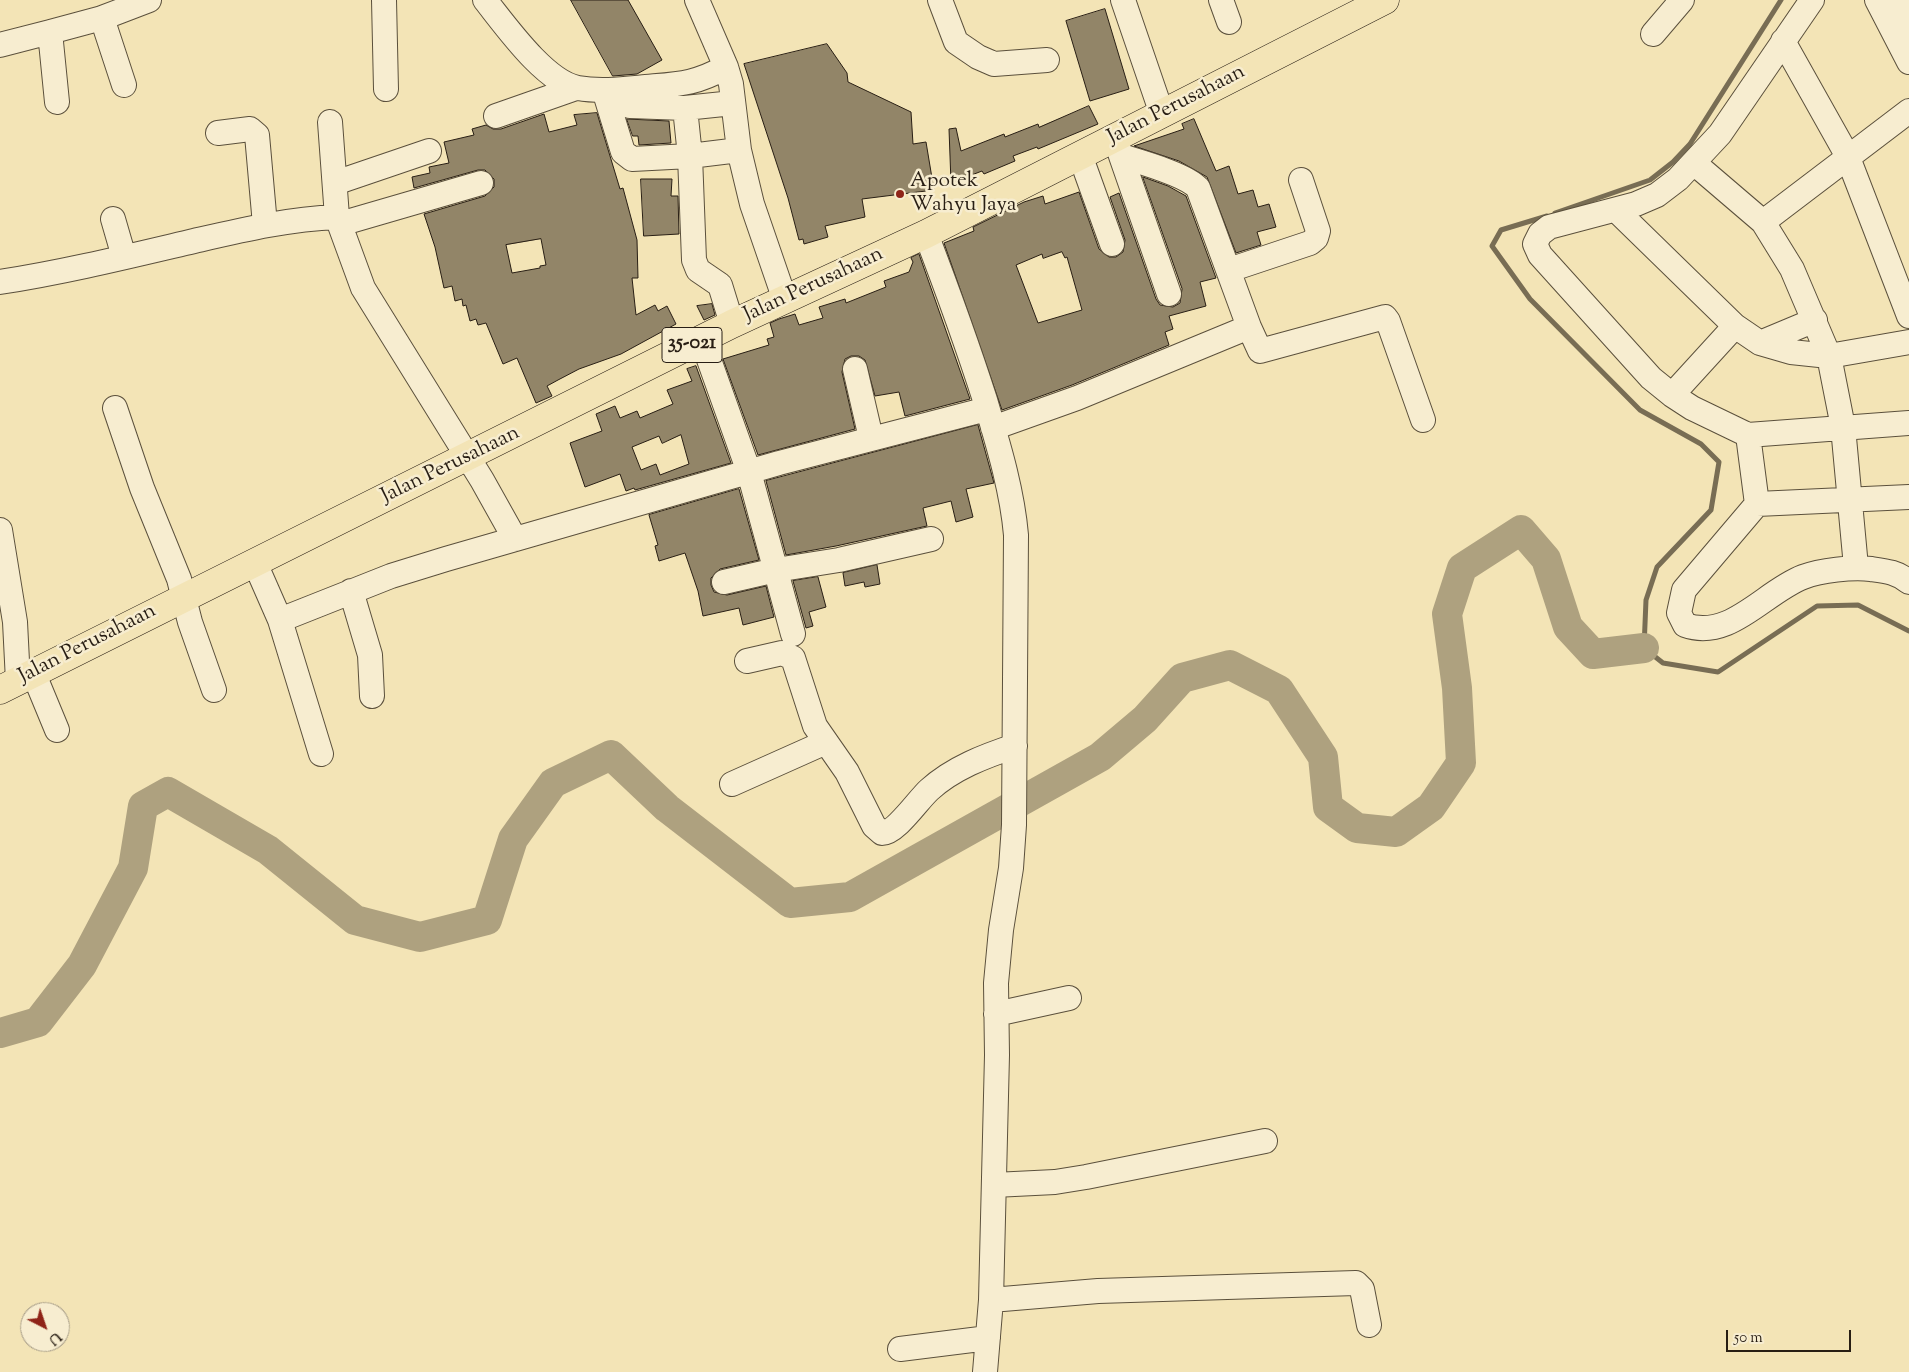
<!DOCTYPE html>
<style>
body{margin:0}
#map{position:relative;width:1909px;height:1372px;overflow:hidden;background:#f3e4b6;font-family:"Sorts Mill Goudy",serif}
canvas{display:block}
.north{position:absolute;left:20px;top:1302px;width:50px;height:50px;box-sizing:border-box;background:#f7edd0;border:1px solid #a49a85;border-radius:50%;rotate:139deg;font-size:14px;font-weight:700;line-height:20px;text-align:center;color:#281e14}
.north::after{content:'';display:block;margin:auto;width:18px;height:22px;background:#8f2418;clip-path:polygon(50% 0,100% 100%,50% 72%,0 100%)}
.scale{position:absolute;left:1726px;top:1330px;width:125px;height:22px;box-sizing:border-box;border:2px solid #281e14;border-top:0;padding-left:6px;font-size:15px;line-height:18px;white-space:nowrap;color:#281e14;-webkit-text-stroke:4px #f7edd0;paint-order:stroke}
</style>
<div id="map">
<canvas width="1909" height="1372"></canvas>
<div class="north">U</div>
<div class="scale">50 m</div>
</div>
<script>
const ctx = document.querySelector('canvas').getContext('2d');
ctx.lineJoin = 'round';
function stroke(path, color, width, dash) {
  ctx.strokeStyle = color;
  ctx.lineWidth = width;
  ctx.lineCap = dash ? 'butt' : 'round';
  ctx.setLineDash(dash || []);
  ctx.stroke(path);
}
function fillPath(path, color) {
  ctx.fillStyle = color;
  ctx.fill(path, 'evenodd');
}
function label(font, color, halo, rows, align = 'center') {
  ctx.font = font + ' "Sorts Mill Goudy",serif';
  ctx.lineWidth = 5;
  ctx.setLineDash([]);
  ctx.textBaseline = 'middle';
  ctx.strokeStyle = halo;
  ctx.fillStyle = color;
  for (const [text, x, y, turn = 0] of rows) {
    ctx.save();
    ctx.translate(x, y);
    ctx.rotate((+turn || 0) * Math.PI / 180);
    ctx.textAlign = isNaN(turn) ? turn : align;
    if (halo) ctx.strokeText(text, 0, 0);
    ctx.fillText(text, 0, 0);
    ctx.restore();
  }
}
const stream = new Path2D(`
 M1555,213l95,-33 23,-18 17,-18 91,-144
 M1547,216l-46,14 -9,16 38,53 110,111 61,34 18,18 -8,48 -54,57 -11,33 -2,48 19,15 55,9 99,-66 41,-1 51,26`);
const river = new Path2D(`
 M0,1033l38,-11 44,-57 51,-97 10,-62 25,-14 100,58 87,70 65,17 67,-17 26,-81 40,-56 58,-28 56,53 123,95 60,-6 250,-140 45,-38 37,-41 48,-13 49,25 44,67 5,50 29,21 39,4 35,-25 30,-44 -4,-75 -10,-74 15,-46 59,-38 25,29 22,68 25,27 51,-6`);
const building = new Path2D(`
 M571,0h57l34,60 -25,14 -24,2z
 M1105,9l24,80 -39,12 -24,-80z
 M827,44l20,29 1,9 63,30 2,32 13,-2 8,48 -72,9 3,18 -40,9 3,11 -24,7 -1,-5 -4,1 -11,-42 -44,-134z
 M1089,106l9,18 -60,25 -1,-2 -24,9 2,5 -31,13 -2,-3 -31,12 -2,-54 7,-1 5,23 43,-17 1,3 33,-13 1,3z
 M597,113l23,76 3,-1 14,52 1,38h-6l4,37 19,-10 3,6 9,-5 9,18 -55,30 -42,15 -21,11 -11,6 5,10 -16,7 -19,-45 -14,6 -17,-41 -8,2 -2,-6 -6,2 -4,-16 -3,1 -1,-7 -7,2 -3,-15 -8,2 -9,-41 -11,-33 61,-18 9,-9v-8l-9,-9h-7l-64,18 -2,-11 18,-4 -1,-6 20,-4 -5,-21 30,-7 -2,-6 14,-4 7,4h8l43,-15 5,18 28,-7 -3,-10zM541,239l5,26 -6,1v2l-28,5 -6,-28z
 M627,119l42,2 2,22 -32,2 -1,-9h-5z
 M1194,119l22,52 13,-5 9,28 15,-4 5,17 11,-3 7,23 -19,5 4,13 -25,8 -29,-76 -28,-16 -45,-15 50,-17 -2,-5z
 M1143,177l25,9 18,10 30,82 -16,4 6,24 -37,10 4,13 -8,3 4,13 -97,40 -70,25 -58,-167 30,-12 -1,-4 51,-25 19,-6 2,8 34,-12 20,57 10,8h7l7,-5 2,-12 -15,-43 9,-4 37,106 4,6 13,2 7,-4 2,-14zM1062,252l3,6 2,-1 15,53 -44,13 -22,-58 26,-11 1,4z
 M641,179h31l-1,17h7l1,38 -35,2z
 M919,254l51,145 -65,17 -6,-24 -24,4 -10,-36 -6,-4h-8l-6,3 -3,13 13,57 -97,26 -35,-96 46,-14 -2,-6 7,-2 -4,-14 9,-4 16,-5 4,11 24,-7 -4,-11 26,-8 1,4 40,-16 -2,-6 25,-9 4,-10 -2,-4z
 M712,304l3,11 -11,5 -7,-14z
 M696,366l35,97 -96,27 -1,-2 -8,3 -6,-17 -35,13 -15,-44 32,-12 -6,-17 19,-8 5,12 17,-7 3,7 33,-14 -6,-14 25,-9 -5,-12zM681,435l8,29 -29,11 -4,-11 -15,6 -9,-23 27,-11 3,7z
 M978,425l16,58 -28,6 7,28 -17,5 -5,-21 -28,7 4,18 -91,20 -50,9 -20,-74z
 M739,489l20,71 -39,9 -9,9v7l3,7 13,3 39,-9 8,31 -31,8 -4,-17 -36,8 -5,-25 -13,-38 -26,8 -4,-15 3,-1 -9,-30z
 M877,565l3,19 -15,3 -1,-5 -19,4 -2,-13z
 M818,577l8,30 -17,5 4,14 -7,2 -13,-47z`);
const minor = new Path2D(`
 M384,0l2,89
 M485,0c20,25 60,82 93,88 22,4 46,1 68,-1 34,-3 49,-3 80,-20
 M697,0l29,67 5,17 8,66 13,54 33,96
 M940,0l16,42 22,15 16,7 53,-4
 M1123,0l39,114
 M1221,0l8,22
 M1877,0l32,62
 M1896,0l13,24
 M50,32l52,-14
 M1653,34l29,-34
 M1783,41l64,114 62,161
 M0,45l50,-13 7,70
 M124,85l-22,-67 47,-18
 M604,90l19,62 9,7 58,-3 4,104 4,10 22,15 12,39
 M630,106l55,2 5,48 49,-6
 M685,108l48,-5
 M496,116l80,-28
 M218,133l32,-4 7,6 8,90
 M1115,138l6,18c19,6 64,18 77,32l51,139 11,24 125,-34 3,4 35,99
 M1080,155l32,89
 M1121,156l48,138
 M1694,163l69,59 29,47 37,87 14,71 13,140
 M335,183l94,-32
 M1616,210l119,116 25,17 31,9 38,4 80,-14
 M337,217l26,71 119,192 33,59
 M113,219l11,38
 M1763,222l146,-111
 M340,224l141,-41
 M926,234c21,55 41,110 59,166 13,44 27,89 31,135l-2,290 -3,43 -10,62 -5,53 1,72 -6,245 -6,72
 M1229,270l81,-27 6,-5 2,-7 -17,-51
 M0,282c65,-10 130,-26 194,-41 48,-11 94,-22 143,-24l-7,-95
 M702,340l47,132 44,162
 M1760,343l55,-23
 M855,369l16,69
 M1672,395l63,-69
 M115,408l27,80 37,91 11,43 24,68
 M1909,423l-161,12 9,69 152,-7
 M993,428l84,-30 172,-71
 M1748,435l-56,-27 -20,-13 -21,-17 -111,-123 -5,-11 5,-10 9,-7 87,-23 21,-9 21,-16 42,-45 92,-134
 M1757,504l-73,86 -5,23 6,12c45,16 79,-33 118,-48 18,-7 49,-10 68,-8 15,2 26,3 38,13
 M0,530l15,92 3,59
 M255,563l25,57 111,-44 55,-17 333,-96 208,-54
 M724,582l52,-12 63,-10 92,-21
 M351,591l19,64 2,41
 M280,620l41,134
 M747,661l35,-8 11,5 22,68 32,46 27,54 8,7c14,0 36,-33 47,-43 24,-22 56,-34 86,-44
 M33,672l24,58
 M732,784l94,-42
 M996,1014l73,-16
 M994,1185l61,-3 31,-5 179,-36
 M991,1300l107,-9 258,-8 6,6 7,36
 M900,1349l88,-11`);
const major = new Path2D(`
 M0,690l732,-366 194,-90 459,-234`);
const markers = [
 [900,194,5,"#8f2418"]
];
const shields = [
 [692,345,60]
];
const shieldNames = [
 ["35-021",692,345]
];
const streetNames = [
 ["Jalan Perusahaan",1177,106,-27],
 ["Jalan Perusahaan",814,286,-25],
 ["Jalan Perusahaan",451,466,-26],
 ["Jalan Perusahaan",88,645,-27]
];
const poiNames = [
 ["Apotek",910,182],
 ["Wahyu Jaya",910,206]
];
stroke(stream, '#786d54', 5);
stroke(river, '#aea17f', 30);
fillPath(building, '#928568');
stroke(building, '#281e14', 1);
stroke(minor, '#5b503c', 26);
stroke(major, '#281e14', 29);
stroke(minor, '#f7edd0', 24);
stroke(major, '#f3e4b6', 28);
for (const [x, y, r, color] of markers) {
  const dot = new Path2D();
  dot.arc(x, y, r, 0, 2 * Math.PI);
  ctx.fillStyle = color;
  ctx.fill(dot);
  stroke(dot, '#f7edd0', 2);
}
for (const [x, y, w] of shields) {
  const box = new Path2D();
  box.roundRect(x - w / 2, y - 17.5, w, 35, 4);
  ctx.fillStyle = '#f7edd0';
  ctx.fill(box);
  stroke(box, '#281e14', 1);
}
label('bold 20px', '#281e14', null, shieldNames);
label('21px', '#281e14', '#f7edd0', streetNames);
label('21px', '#281e14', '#f7edd0', poiNames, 'left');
</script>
